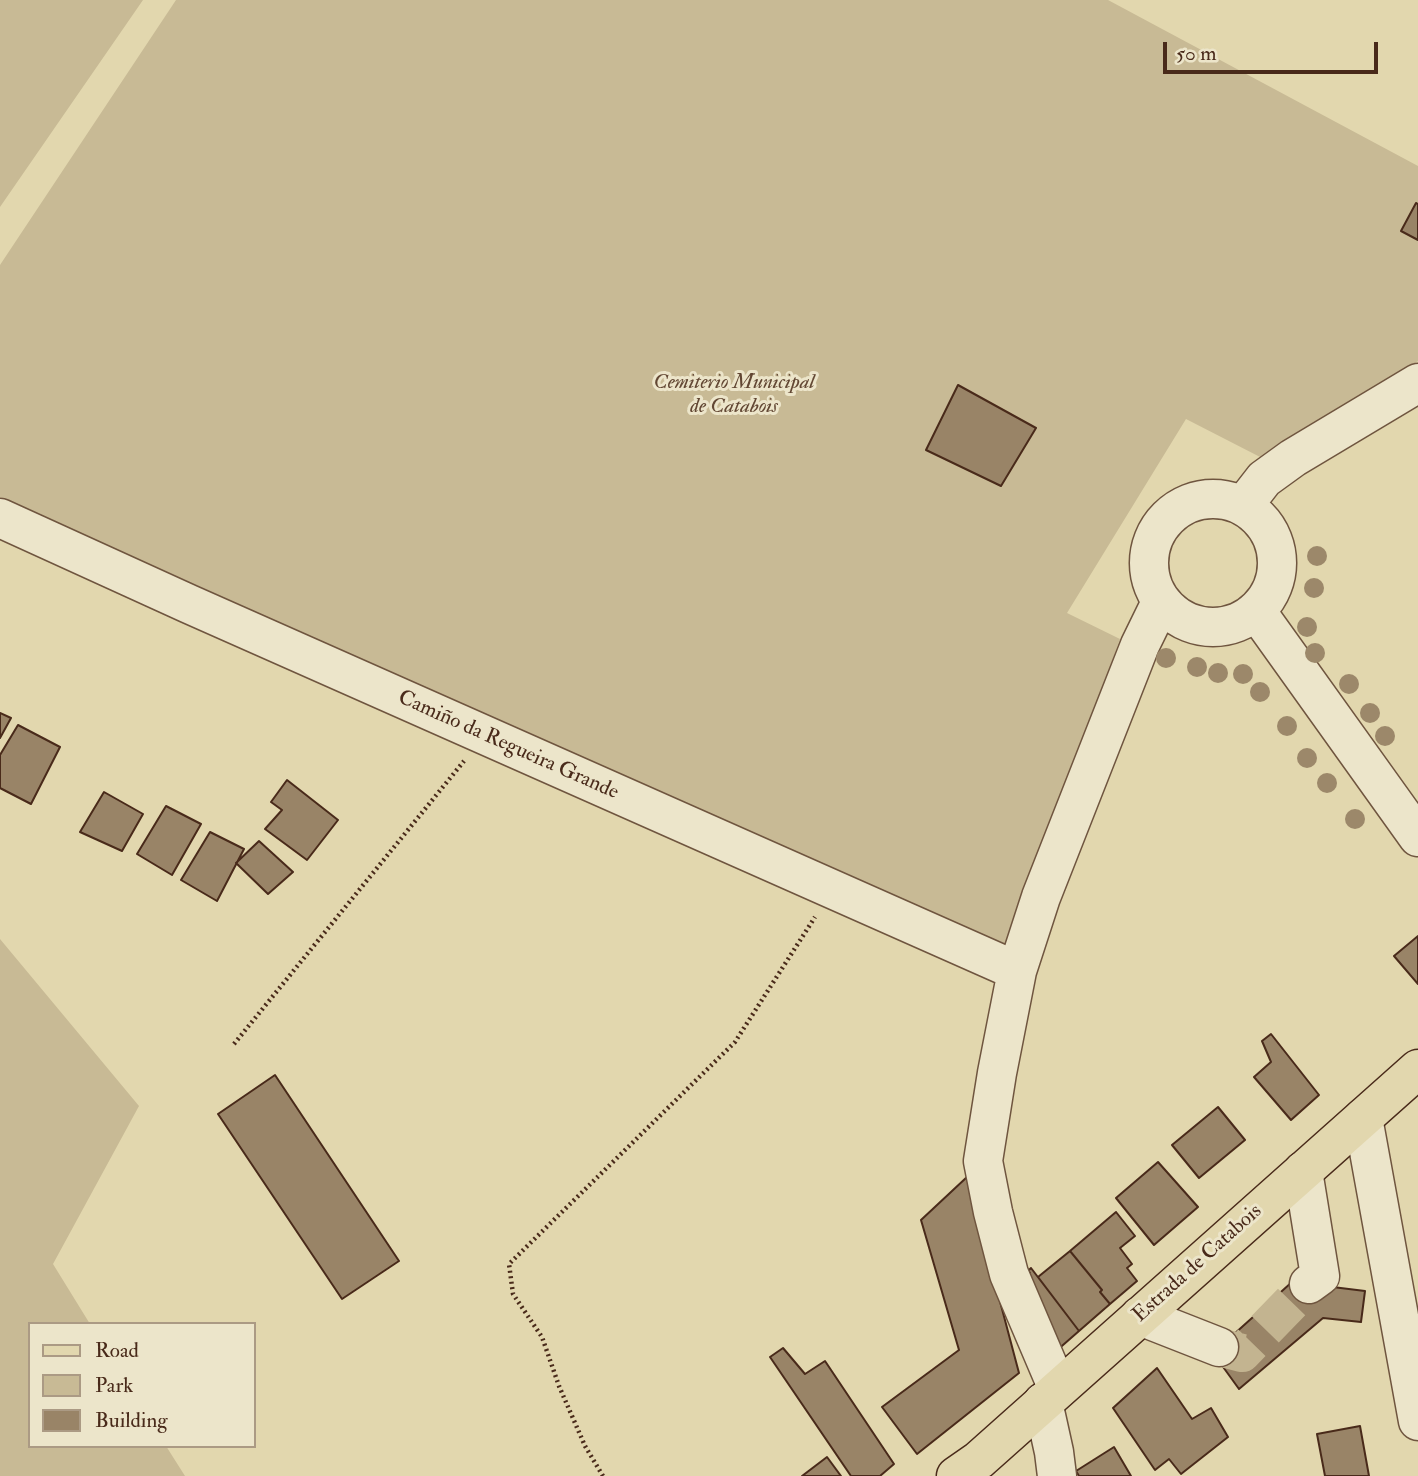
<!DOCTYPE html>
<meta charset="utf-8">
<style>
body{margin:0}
#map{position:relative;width:1418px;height:1476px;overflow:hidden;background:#e2d7ae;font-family:"IM FELL Double Pica",serif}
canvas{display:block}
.legend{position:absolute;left:28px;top:1322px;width:228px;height:126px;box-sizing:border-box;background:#ece5ca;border:2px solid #ab9a84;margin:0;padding:9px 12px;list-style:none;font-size:21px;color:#492a1a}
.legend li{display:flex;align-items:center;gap:14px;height:35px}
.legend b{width:35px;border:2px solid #ab9a84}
.scale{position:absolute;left:1163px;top:42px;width:215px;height:32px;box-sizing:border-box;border:4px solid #492a1a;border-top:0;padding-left:9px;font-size:21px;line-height:24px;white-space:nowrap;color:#492a1a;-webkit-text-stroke:5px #ece5ca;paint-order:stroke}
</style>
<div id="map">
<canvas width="1418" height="1476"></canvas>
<ul class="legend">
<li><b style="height:9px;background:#e2d7ae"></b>Road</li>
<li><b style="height:19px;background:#c8ba95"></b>Park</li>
<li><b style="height:19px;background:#998467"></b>Building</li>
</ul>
<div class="scale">50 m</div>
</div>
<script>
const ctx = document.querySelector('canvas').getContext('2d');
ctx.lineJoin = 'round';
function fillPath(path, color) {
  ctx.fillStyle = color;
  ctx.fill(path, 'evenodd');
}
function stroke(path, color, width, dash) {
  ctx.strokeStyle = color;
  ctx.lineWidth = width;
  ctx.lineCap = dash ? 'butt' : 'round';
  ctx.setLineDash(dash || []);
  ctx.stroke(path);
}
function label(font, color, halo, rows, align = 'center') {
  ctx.font = font + ' "IM FELL Double Pica",serif';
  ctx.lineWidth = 6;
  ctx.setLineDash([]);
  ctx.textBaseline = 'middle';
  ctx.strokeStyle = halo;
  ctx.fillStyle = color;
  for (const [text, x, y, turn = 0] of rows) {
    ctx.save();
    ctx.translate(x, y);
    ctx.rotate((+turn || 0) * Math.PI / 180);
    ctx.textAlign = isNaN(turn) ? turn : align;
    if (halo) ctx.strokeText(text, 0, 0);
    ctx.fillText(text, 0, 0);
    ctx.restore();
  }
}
const green = new Path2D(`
 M0,0h143l-143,207z
 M176,0h932l310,166v195l-154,98 -78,-40 -119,194 53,26 -113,311 -1007,-453v-232z
 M0,939l139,167 -86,158 37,60h-60v122h136l19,30h-185z`);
const building = new Path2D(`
 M1416,203l2,1v36l-17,-9z
 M958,385l78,43 -35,58 -75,-36z
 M0,713l11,5 -11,20z
 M18,725l42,22 -29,57 -31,-16v-33z
 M287,780l51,40 -31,40 -42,-31 17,-19 -11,-8z
 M104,792l39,22 -21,37 -42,-19z
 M166,806l35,18 -29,51 -35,-21z
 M210,832l34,17 -27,52 -36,-21z
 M259,841l34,31 -25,22 -32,-31z
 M1418,936v48l-24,-28z
 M1271,1034l48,61 -28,25 -37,-43 17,-15 -9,-21z
 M275,1075l124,186 -57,38 -124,-185z
 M1218,1107l27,33 -46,38 -27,-33z
 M1158,1162l40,45 -44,38 -38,-47z
 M967,1177l52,196 -102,81 -35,-47 77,-57 -38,-130z
 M1116,1212l19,24 -15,12 12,16 -5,4 10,13 -27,23 -10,-12 2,-2 -32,-39z
 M1070,1251l32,39 -2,2 10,12 -31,27 -41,-54z
 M1031,1268l48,63 -24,21 -28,-76 3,-3 -2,-2z
 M1292,1282l73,9 -4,31 -38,-4 -84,71 -26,-36z
 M783,1348l22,26 20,-13 69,103 -14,12h-29l-81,-119z
 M1157,1368l35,51 19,-11 17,29 -47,37 -12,-15 -14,11 -42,-62z
 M1360,1426l9,50h-44l-8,-42z
 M1114,1447l17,29h-52l-3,-5z
 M827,1457l14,19h-39z`);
const minorTunnel = new Path2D(`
 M1219,1347l23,6 67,-69`);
const path = new Path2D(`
 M234,1044l230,-283
 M603,1476l-18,-30 -26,-60 -17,-49 -29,-43 -4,-30 226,-222 80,-125`);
const minor = new Path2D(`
 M1149 563a64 64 0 1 1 128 0a64 64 0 1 1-128 0Z
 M1243,506l21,-27 29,-21 125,-75
 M0,518l189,86 828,367
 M1257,612l161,225
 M1363,1118l55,303
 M1303,1171l17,105 -11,8
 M1140,1316l79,31
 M1058,1389l-49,-115 -16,-62 -10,-51 14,-88 20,-102 24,-74 99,-252 21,-43
 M1043,1402l11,50 3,24`);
const major = new Path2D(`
 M956,1476l23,-16 439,-391`);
const trees = [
 [1317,556],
 [1314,588],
 [1307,627],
 [1315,653],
 [1166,658],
 [1197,667],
 [1218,673],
 [1243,674],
 [1349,684],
 [1260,692],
 [1370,713],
 [1287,726],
 [1385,736],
 [1307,758],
 [1327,783],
 [1355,819]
];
const parkNames = [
 ["Cemiterio Municipal",734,383],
 ["de Catabois",734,407]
];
const streetNames = [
 ["Camiño da Regueira Grande",508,746,24],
 ["Estrada de Catabois",1198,1264,-42]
];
fillPath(green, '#c8ba95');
fillPath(building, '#998467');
stroke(building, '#492a1a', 2);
stroke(minorTunnel, '#c3b490', 38, [38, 19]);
stroke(minor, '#6f553f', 41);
stroke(major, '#492a1a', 41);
stroke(path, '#492a1a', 4.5, [2, 3.5]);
stroke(minor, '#ece5ca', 38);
stroke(major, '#e2d7ae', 38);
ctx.fillStyle = '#9c886a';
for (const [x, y] of trees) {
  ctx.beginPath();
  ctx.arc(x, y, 10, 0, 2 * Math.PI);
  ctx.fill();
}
label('italic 21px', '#624733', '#ece5ca', parkNames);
label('21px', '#492a1a', '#ece5ca', streetNames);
</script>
